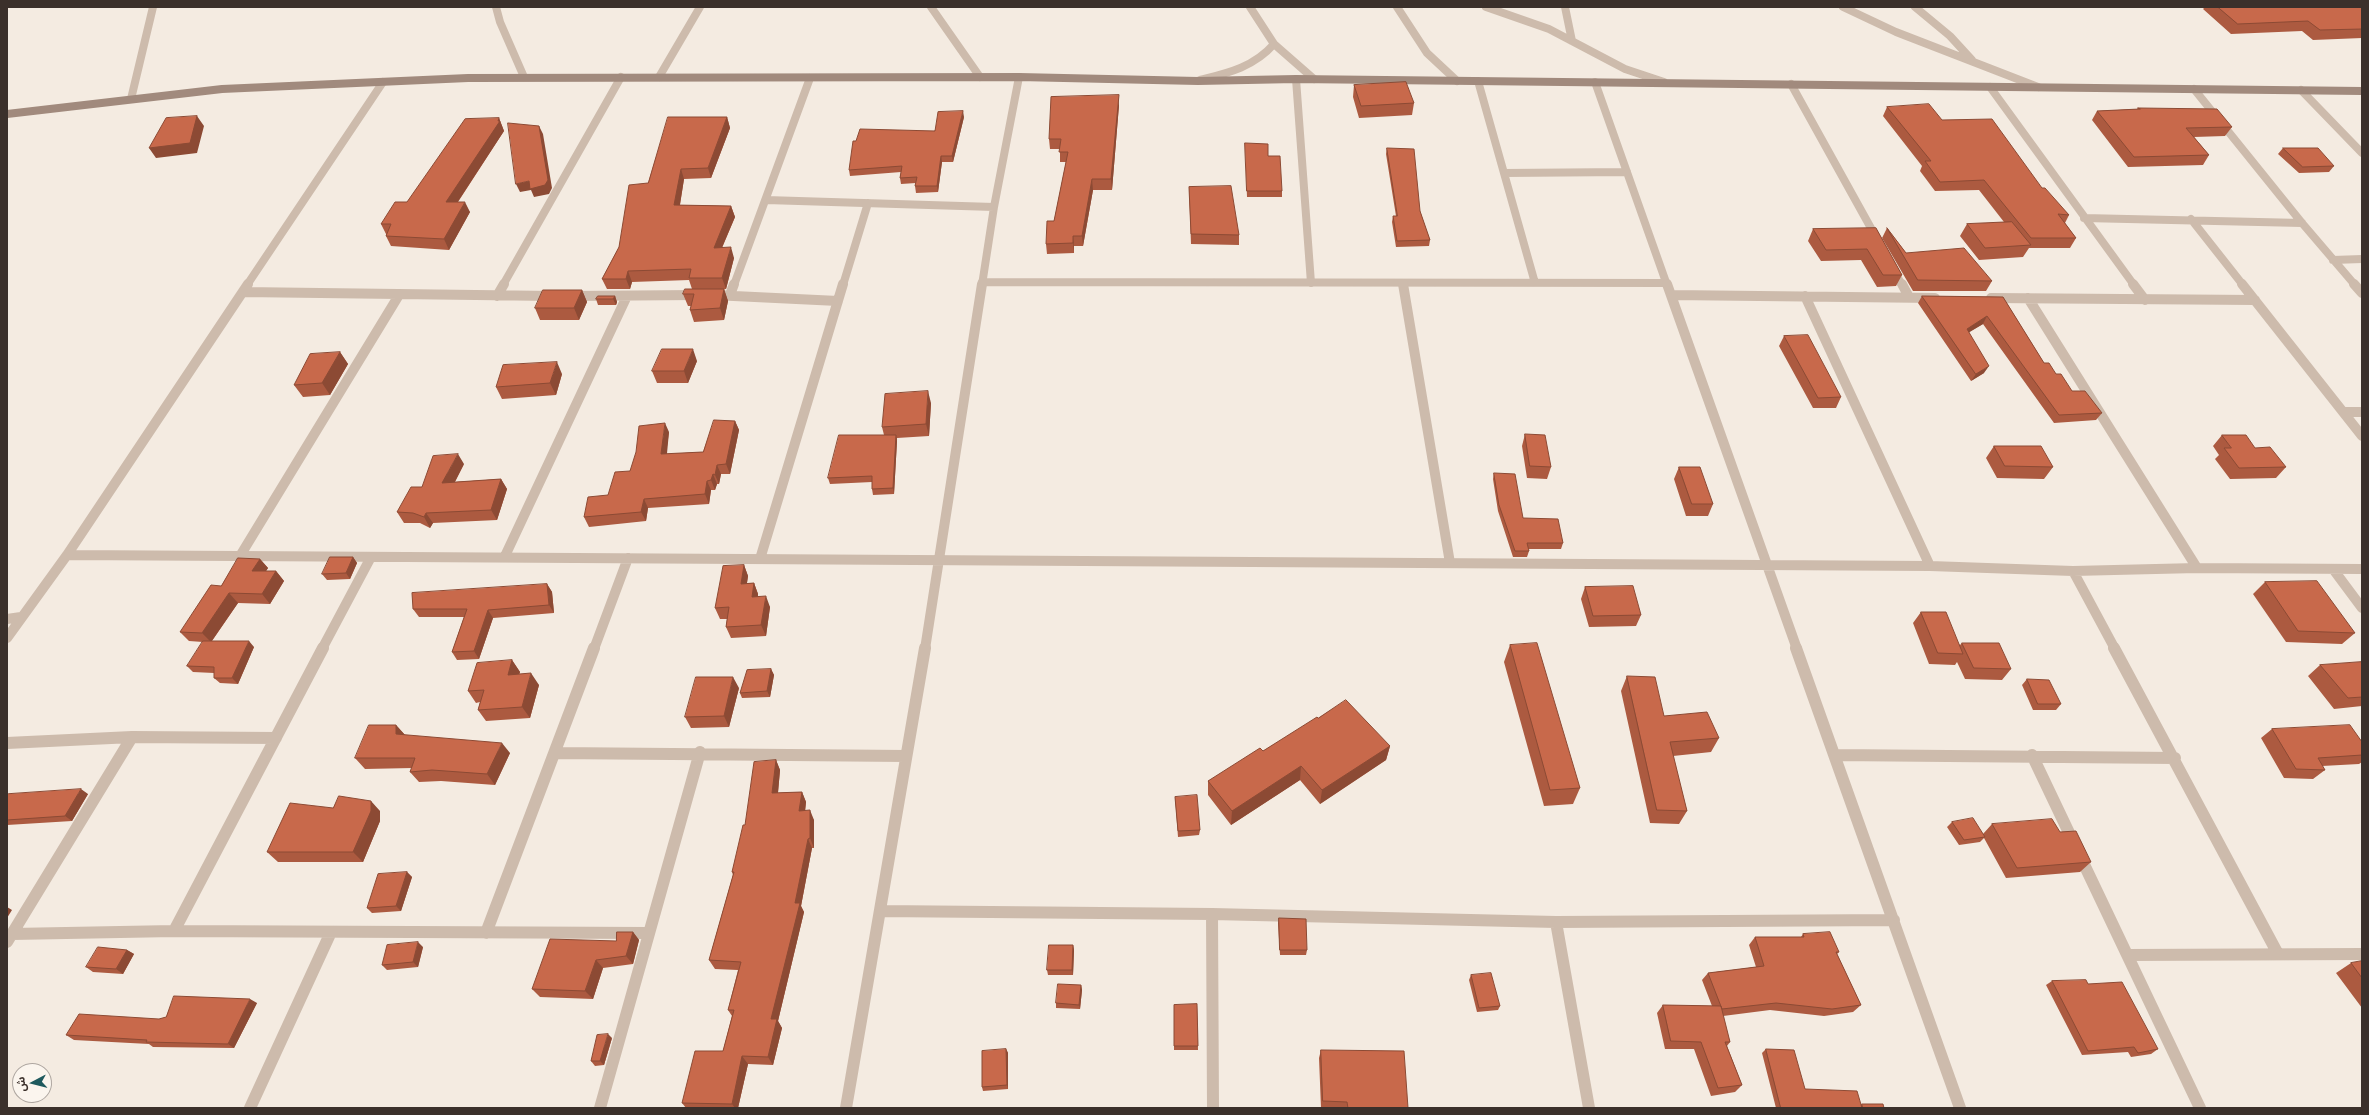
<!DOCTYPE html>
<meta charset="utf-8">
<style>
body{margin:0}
#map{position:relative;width:2369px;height:1115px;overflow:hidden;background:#f4ebe1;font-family:"PT Sans","Noto Sans Arabic",sans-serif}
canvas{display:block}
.frame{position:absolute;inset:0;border:8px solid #3b302b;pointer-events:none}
.north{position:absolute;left:12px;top:1063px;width:40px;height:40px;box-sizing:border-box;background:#fbf5ee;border:1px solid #aea6a0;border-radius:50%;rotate:263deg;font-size:11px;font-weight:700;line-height:16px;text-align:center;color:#3b302b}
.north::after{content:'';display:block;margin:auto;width:14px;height:18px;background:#1f5a5e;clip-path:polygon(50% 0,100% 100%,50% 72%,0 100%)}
</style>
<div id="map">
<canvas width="2369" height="1115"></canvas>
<div class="frame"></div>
<div class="north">ش</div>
</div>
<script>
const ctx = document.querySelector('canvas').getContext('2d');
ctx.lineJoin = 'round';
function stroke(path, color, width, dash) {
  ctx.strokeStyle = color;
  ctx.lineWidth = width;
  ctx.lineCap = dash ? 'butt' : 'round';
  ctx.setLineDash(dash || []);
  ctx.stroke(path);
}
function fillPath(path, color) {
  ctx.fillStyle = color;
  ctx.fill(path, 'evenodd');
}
const streetFar2 = new Path2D(`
 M496,7l4,15 24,55
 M931,7l49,70
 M1250,7l24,37 40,35
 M1397,7l30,46 30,28
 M1486,7l63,22 76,40 39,13
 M1565,7l7,34
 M1843,7l53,25 142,55
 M1915,7l35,29 22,24
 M659,77l41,-70
 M1296,79l15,204
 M1200,80c28,-7 54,-13 74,-36
 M1478,81l57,202
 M1595,82l72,203
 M1791,84l86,155
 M1990,87l144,198
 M2194,89l108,134 53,62
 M2301,90l61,63
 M131,99l22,-92
 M1504,173l123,-1
 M766,200l228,7
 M2084,218l218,5
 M2191,219l52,66
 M2333,260l29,-1
 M1893,269l9,16
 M982,282l685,1
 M1403,283v2
 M247,285l136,-203
 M503,285l118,-208
 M734,285l76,-207
 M843,285l25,-82
 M982,285l12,-78 25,-130`);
const streetFar1 = new Path2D(`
 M1403,284l47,279
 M1667,284l130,365
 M1902,284l7,13
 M2133,284l12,16
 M2242,284l120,152
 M2354,284l8,9
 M243,292l310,4
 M713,295l125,6
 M730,295l4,-11
 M1671,295l264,3
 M497,296l7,-12
 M571,296l126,-1
 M1805,296l125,270
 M1991,298l264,2
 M2028,298l169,270
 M2343,412h19
 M67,555l1863,11 143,5 124,-3 165,1
 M240,556l159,-261
 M505,556l122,-260
 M760,559l83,-275
 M2333,569l29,39
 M2073,571l42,78
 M7,619l14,-2
 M7,638l60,-83 181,-271
 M322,649l49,-92
 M594,649l34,-91
 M925,649l57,-365`);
const street = new Path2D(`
 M1796,648l164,460
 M2114,648l164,306
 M7,743l125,-6 144,1
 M555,753l351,3
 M1835,755l340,3
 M2032,755l168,353
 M880,911l332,3 344,8 338,-2
 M1212,914l1,194
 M1556,922l33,186
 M174,931l149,-283
 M486,933l108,-285
 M12,934l162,-3 475,2
 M7,942l125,-205
 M2128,955l234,-1
 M250,1108l81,-176
 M600,1108l100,-356
 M846,1108l79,-460`);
const secondary = new Path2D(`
 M7,114l215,-25 246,-11 551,-1 179,4 98,-2 1066,12`);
const wall = new Path2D(`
 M2205,7h157v31l-49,2 -11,-9 -71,3 -28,-25z
 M1354,85l60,18 -2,12 -53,3 -6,-21z
 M1119,105l-7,85h-19l-10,56h-9v7l-27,1 -1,-10 8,-23 12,-59h-6v-13h-10l-1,-10z
 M1887,107l55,13 100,68 27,27 -4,8 11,15 -6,10h-41l-6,9 -44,3 -19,-24 7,-12 37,-2 -25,-32 -44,1 -15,-20 2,-5 -39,-50z
 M2138,108l94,19 -7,9 -31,1 15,18 -6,10 -75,2 -36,-47 5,-9 40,-2z
 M727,117l3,11 -19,50 -27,1 -4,26 51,1 4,11 -13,31 12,10 -8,31h-34l-3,-9 -57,2 -2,7h-23l-5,-10 17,-32 29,-64z
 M964,117l-11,45h-11l-4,30 -22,1 -1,-7 1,-3 -15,1 -1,-6 1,-6 -51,4 -1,-6z
 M499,118l5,13 -46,71 12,10 -21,38 -58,-4 -5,-10v-2l-5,-10 26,-22z
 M1245,143l23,13 14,35v6h-35z
 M1387,148l33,63 10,29 -1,6 -33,1 -4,-25 1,-6h3l-10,-62z
 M2283,148l51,18 -5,6 -30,1 -21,-19z
 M1189,187l50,48v10l-48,-1z
 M1876,228l26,47 -6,11 -19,1 -16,-27 -40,1 -13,-20 5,-12z
 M1887,228l19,25 86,28 -6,10h-73l-31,-53z
 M724,289l4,12 -4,19 -30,2 -4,-12 1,-4h-3l-5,-12z
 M582,290l5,12 -8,18h-39l-5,-12z
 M615,296l2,6 -1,3h-18l-2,-6z
 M1922,296l81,1 41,66 12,11 16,17 30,22 -6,7 -42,3 -71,-99 -14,8 15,41 -13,8 -53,-78z
 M1784,336l57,61 -5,11h-23l-34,-62z
 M340,352l8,12 -18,31 -27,2 -9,-12z
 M697,361l-9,22h-31l-5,-12z
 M562,374l-6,21 -54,4 -6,-12z
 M931,403l-2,33 -32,2v3l-3,53 -21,1 -1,-6v-7l-42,2 -2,-6 56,-43 -2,-8z
 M735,421l4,9 -9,44h-9l-2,10h-2l-2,6h-4l-2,14 -61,4 -2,13 -57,6 -5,-10 24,-22 22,-24 39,-39 -3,22 37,-2z
 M1525,434l26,33 -4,12 -20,-1 -5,-32z
 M2222,435l33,13 31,19 -10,11 -46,1 -15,-20 4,-4 -6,-9z
 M1994,446l59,21 -9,12 -47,-1 -11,-20z
 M464,464l-9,18 46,-3 6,10 -10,31 -64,3 -3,5 -10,-5h-16l-7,-11 25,-25z
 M1679,467l34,37 -5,12h-22l-12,-37z
 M1494,473l29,45 40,25 -2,6h-33l1,2 -2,6h-14l-15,-46 -5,-32z
 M353,557l4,6 -7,16 -23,1 -5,-6z
 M260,559l8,9 -2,3h10l8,10 -14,23 -32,-1 -26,38 42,6 -16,37 -18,-1 -6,-5v-5l-21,-1 -6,-6 16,-24 -14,-1 -9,-9 41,-46z
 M744,565l4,11 -1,7h7l4,11v2l12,11 -4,29 -35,2 -5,-11 1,-8h-7l-5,-11z
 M2265,582l90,51 -13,11 -56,-2 -33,-48z
 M547,584l5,8 2,21 -61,5 -14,41 -22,1 -5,-8 12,-35h-45l-6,-8z
 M1585,587l56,28 -5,11 -47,1 -8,-28z
 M1921,612l39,33 2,-2 49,26 -9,11 -37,-1 -8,-17 -2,3 -26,-1 -16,-41z
 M1510,645l70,143 -7,16 -29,2 -40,-144z
 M512,660l8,12 -1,2 20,11 -9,33 -44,3 -8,-11 2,-8 -4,1 -8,-12z
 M2362,662v44l-28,3 -26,-33 12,-11z
 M771,669l3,6 -4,22 -28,1 -2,-5z
 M1627,676l37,40 55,22 -8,14 -38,4 14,55 -8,13 -29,-1 -29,-132z
 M2027,679l34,25 -5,6h-23l-11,-25z
 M739,688l-10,39 -38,1 -6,-11z
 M1318,718l72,28 -4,14 -66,44 -20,-24 -69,45 -23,-30v-14l55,-30z
 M396,725l9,10 105,18 -15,32 -54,-4 -22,1 -9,-10 2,-4 -47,1 -10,-11z
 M2272,729l90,13v20l-3,2 -37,2 3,4 -12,9 -29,-1 -23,-40z
 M776,760l4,10 -2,23 24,-1 4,10 -1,9 9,9v28h-2l-11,58 3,6 -26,109 4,7 -9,37 -25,-1 -10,44h-52l-4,-5 41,-52 9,-35 -4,-6 10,-40 -23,-1 -6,-9 24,-85 -1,-3 13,-47z
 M88,794l-16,27 -65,4v-30z
 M1175,797l25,33 -1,5 -21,2z
 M333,808l47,3v10l-17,41h-85l-11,-10z
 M1952,822l31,12 9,-10 68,8 31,30 -11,10 -74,6 -22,-40 -4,4 -21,3 -12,-18z
 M407,872l5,5 -11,34 -29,2 -5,-5z
 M1279,918l28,32 -1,5h-26l-2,-32z
 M633,932l6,8 -6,24 -30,4 -10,31 -53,-2 -8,-8z
 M1803,934l36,18 -2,2 24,51 -8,7 -29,4 -54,-6 -47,6 7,26 -3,4 15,39 -7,7 -24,4 -17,-47h-29l-8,-36 6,-8 49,1 -10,-26 6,-7 48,-6 -7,-22 6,-8h46z
 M1073,945l1,5 -1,25h-25l-1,-5z
 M423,947l-5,20 -31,3 -5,-5z
 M127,950l7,4 -11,20 -30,-2 -7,-5z
 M2362,961v47l-26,-35 15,-10z
 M1471,975l29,31 -2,4 -21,2 -8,-32z
 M2052,981l36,3 70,65 -7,5 -20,3 -3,-5 -46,3 -36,-70z
 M1081,985l1,5 -2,19 -24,-1v-5z
 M257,1003l-23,45 -81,-1 -4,-3 -75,-4 -8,-5 93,-16z
 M1197,1004l1,46h-24v-45z
 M612,1038l-8,27 -9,1 -4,-5z
 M1006,1049l2,4v36l-25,2 -1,-4z
 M1766,1049l39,40 56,16 1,-1 22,4h-108l-14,-55z
 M1321,1050l87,58h-87l-2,-50z`);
const shadedWall = new Path2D(`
 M1119,95v10l-7,85 -1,-11z
 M963,111l1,6 -11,45 -1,-6z
 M197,116l7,10 -7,27 -41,5 -7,-10z
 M727,117l3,11 -19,50 -3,-10z
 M499,118l5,13 -53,81 -5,-10z
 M539,126l4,8 9,54 -3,6 -15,3 -3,-7 -11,2 -4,-8 13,-3z
 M941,156l1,6 -4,30 -1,-6z
 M681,169l3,10 -6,37 -4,-11z
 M1092,179l1,11 -10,56 -1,-10z
 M465,202l5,10 -21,38 -5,-11z
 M731,206l4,11 -18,42 -3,-11z
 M1073,236l1,10v7l-1,-10z
 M731,247l3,11 -8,31 -4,-11z
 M628,271l4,11 -2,7 -4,-10z
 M724,289l4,12 -4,19 -4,-12z
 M582,290l5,12 -8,18 -5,-12z
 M615,296l2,6 -1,3 -3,-6z
 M1987,316l-4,8 -20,12 4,-7z
 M693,349l4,12 -9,22 -4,-12z
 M340,352l8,12 -18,31 -8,-12z
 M557,362l5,12 -6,21 -6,-12z
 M1989,366l-5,7 -13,8 5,-7z
 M928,391l3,12 -2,33 -3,-12z
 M735,421l4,9 -9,44 -4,-10z
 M665,423l4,9 -3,32 -5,-10z
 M896,435l1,6 -3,53 -1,-6z
 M458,454l6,10 -15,29 -7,-10z
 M717,465l4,9 -2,10 -4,-9z
 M713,474l4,10 -2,6 -4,-10z
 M501,479l6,10 -10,31 -6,-10z
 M707,481l4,9 -2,14 -4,-10z
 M644,499l4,9 -2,13 -5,-9z
 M426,513l7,10 -3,5 -6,-11z
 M353,557l4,6 -7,16 -4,-6z
 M260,559l8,9 -8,12 -8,-9z
 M744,565l4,11 -3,19 -4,-11z
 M276,571l8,10 -14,23 -8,-10z
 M754,583l4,11 -2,14 -4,-11z
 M547,584l5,8 2,21 -5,-8z
 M229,593l9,10 -27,39 -9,-9z
 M766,596l4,11 -4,29 -5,-11z
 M488,610l5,8 -14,41 -5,-8z
 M249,641l5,6 -16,37 -6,-6z
 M512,660l8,12 -4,14 -8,-11z
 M771,669l3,6 -4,22 -3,-6z
 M531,673l8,12 -9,33 -8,-11z
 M733,677l6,11 -10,39 -5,-11z
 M396,725l9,10 -9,-1z
 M502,743l8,10 -15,32 -8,-11z
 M1390,746l-4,14 -66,44 2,-14z
 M776,760l4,10 -3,33 -5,-10z
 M1301,766l-1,14 -69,45 1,-14z
 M81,789l7,5 -16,27 -7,-5z
 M802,792l4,10 -2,19 -5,-10z
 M371,801l9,10v10l-17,41 -10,-10z
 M810,810l4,10v28l-4,-10z
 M808,839l4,9 -11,58 3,6 -26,109 4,7 -9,37 -5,-8 3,-38z
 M407,872l5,5 -11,34 -5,-5z
 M7,907l5,3 -5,8z
 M633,932l6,8 -6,24 -7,-8z
 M418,942l5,5 -5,20 -5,-5z
 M1073,945l1,5 -1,25 -1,-5z
 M127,950l7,4 -11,20 -7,-5z
 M596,960l7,8 -10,31 -8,-8z
 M1081,985l1,5 -2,19 -1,-4z
 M250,999l7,4 -23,45 -6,-4z
 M608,1034l4,4 -8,27 -4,-4z
 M1006,1049l2,4v36l-1,-4z
 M742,1056l6,8 -10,44h-3l-3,-4z`);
const building = new Path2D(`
 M2218,7h144v22l-42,1 -12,-9 -70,3z
 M1406,82l8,21 -53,3 -7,-21z
 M1119,95l-8,84h-19l-10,57h-9v7l-27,1 1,-23h7l14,-69h-9l2,-13h-12l2,-42z
 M1929,104l13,16 50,-1 50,69h3l24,27 -11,-1 18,24h-45l-47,-58 -44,2 -15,-21h6l-44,-54z
 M2138,108l79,1 15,18 -46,1 23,27 -75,2 -37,-46 43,-2z
 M963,111l-11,45h-11l-4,30h-22l2,-9 -17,1 2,-12 -53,4 4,-29h3l4,-12 75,2 3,-19z
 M197,116l-7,27 -41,5 17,-30z
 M668,117h59l-19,51 -27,1 -7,36 57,1 -17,42 17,-1 -9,31h-33l2,-9 -63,2 -2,8h-24l17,-32 10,-62 19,-2z
 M499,118l-1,3h2l-54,81h19l-21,37 -58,-3 5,-12h-10l14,-22h12l58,-83z
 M508,123l31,3 9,54 -3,5 -15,4 -1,-8 -13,3z
 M1245,143l23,1v12h12l2,35h-35z
 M1387,148l27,1 6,62 10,29 -33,1 -4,-25h4z
 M2283,148h35l16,18 -31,1z
 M1231,186l8,49 -48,-1 -2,-47z
 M2012,222l19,23 -46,3 -18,-24z
 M1876,228l26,47h-19l-16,-26 -41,1 -13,-21z
 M1887,228l19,25 58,-5 28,33 -74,-1z
 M685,289h39l-4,19 -30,2 4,-16h-11z
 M543,290h39l-8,18h-39z
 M598,296h17l-2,3h-17z
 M1922,296l81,1 41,66h5l7,11h5l11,17h13l17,22 -43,2 -72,-99 -20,13 22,37 -13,8z
 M1808,335l33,62 -23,1 -34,-62z
 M662,349h31l-9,22h-32z
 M340,352l-18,31 -28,2 16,-31z
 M557,362l-7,21 -54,4 7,-22z
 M928,391l-2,33 -44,3 3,-33z
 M714,420l21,1 -9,43 -9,1 -2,10 -2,-1 -2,6 -4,1 -2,13 -61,5 -3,13 -57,5 4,-20 20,-2 7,-23 15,-1 6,-19 3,-26 26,-3 -4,31 42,-2z
 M1525,434l20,1 6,32 -21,-1z
 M839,435h57l-3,53 -21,1v-13l-44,2z
 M2222,435h24l9,13 15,-1 16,20 -47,1 -15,-20h7z
 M1994,446h47l12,21 -48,-1z
 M458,454l-16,29 59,-4 -10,31 -65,3 -2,4 -11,-4 -16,-1 14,-25h11l11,-31z
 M1679,467h21l13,37h-21z
 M1494,473l21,1 8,44 35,1 5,24h-36l2,8h-14l-16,-46z
 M330,557h23l-7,16 -24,1z
 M238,558l22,1 -8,12h24l-14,23 -33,-1 -27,40 -22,-1 31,-47 10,1z
 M744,565l-3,19 13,-1 -2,14 14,-1 -5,29 -35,2 3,-20 -14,1 8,-42z
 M2317,581l38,52 -57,-2 -33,-49z
 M547,584l2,21 -61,5 -14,41 -22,1 15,-43h-54l-1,-16z
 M1633,586l8,29 -48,1 -8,-29z
 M1921,612h25l17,42 -25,-1z
 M203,641h46l-17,37h-18v-11l-27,-1z
 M1537,643l43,145 -30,2 -40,-145z
 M1962,643h37l12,26 -37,-1z
 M512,660l-4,15 23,-2 -9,34 -44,3 6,-20 -16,1 9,-28z
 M2362,662v35l-14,1 -28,-33z
 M771,669l-4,22 -27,2 7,-23z
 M1627,676l28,1 9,39 43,-4 12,26 -49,4 17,69 -30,-1z
 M696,677h37l-9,39 -39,1z
 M2027,679l22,1 12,24h-23z
 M1346,700l44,46 -68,44 -21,-24 -69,45 -24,-30 52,-33 3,3 54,-34 1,1z
 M369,725h27v9l106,9 -15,31 -55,-4 -22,2 5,-14h-60z
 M2350,725l12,17v13l-44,3 7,12 -29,-1 -24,-40z
 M776,760l-4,33 30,-1 -3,19 11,-1v28l-2,1 -13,64h5l-29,116h6l-9,38 -26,-1 -10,48 -50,-1 13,-52h28l11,-41h-6l13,-48 -32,-2 25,-88h-2l11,-47h2l9,-63z
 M81,789l-16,27 -58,4v-25l1,-1z
 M1197,795l3,35 -22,1 -3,-34z
 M339,796l32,5v10l-18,41h-86l23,-49 43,5z
 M1973,818l12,19 -21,3 -12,-18z
 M2052,819l8,13 16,-1 15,31 -74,6 -25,-44z
 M407,872l-11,34 -29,2 11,-34z
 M1279,918l27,1 1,31h-27z
 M617,932h16l-7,24 -30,4 -11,31 -53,-2 18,-50 66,2z
 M1830,932l9,20h-3l25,53 -29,4 -56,-6 -54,6 -14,-36 56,-7 -9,-29h49l-1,-3z
 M418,942l-5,20 -31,3 5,-20z
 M1049,945h24l-1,25h-25z
 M98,947l29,3 -11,19 -30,-2z
 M2362,961v17l-11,-15z
 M1491,973l9,33 -21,2 -8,-33z
 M2086,980l2,4 34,-2 36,67 -20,4 -4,-6 -46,4 -36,-70z
 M1058,984l23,1 -2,20 -23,-2z
 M174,996l76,3 -22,45 -82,-2 1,-2 -81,-5 13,-21 80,5 7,-2z
 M1197,1004l1,42h-24v-41z
 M1663,1005l58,1 9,36h-5l17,43 -24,3 -17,-46 -30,-1z
 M608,1034l-8,27h-9l6,-26z
 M1006,1049l1,36 -25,2v-36z
 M1766,1049l28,1 11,39 52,2 5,17h-81z
 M1321,1050l83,1 4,57h-60l-1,-6 -24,-1z
 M1862,1104h21l1,4h-21z`);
stroke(streetFar2, '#cdbbac', 8);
stroke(streetFar1, '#cdbbac', 10);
stroke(street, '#cdbbac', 12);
stroke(secondary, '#a18a7d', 8);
fillPath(wall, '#ac5a40');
fillPath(shadedWall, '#8c4a34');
fillPath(building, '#c8694b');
stroke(building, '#8c4a34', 1);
</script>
